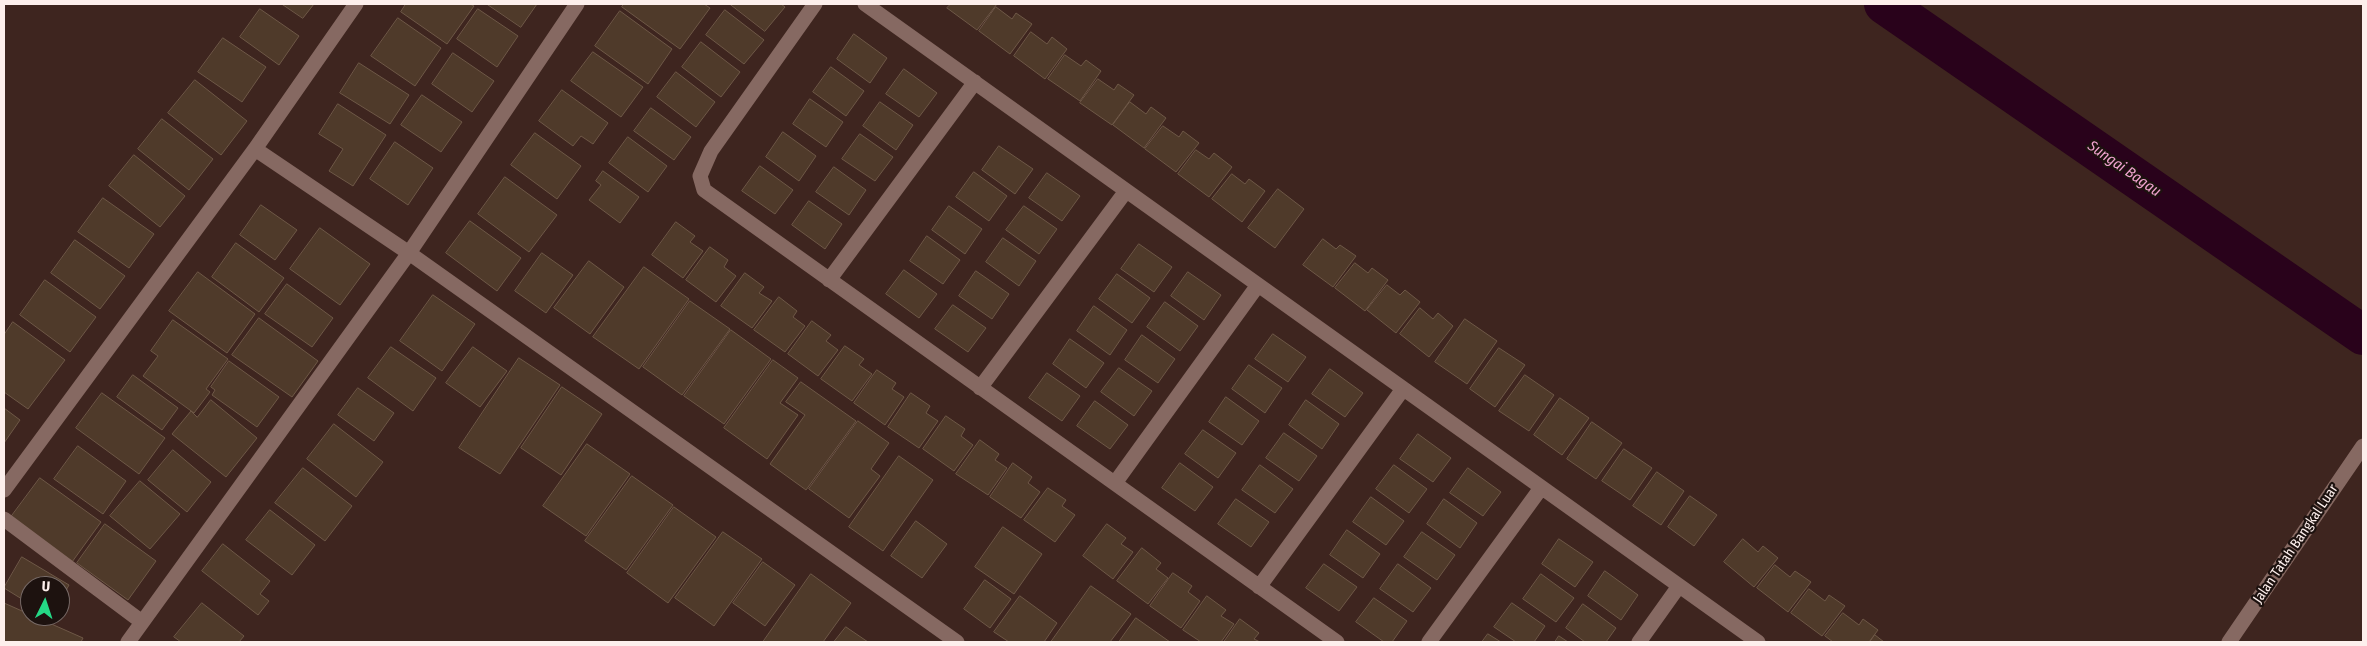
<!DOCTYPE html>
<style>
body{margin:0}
#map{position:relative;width:2367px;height:646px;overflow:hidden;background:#3e251f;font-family:"Fira Sans Condensed",sans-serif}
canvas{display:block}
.frame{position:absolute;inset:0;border:5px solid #fdefec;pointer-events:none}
.north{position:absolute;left:20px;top:576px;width:50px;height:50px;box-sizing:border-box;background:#1d120f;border:1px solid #776a67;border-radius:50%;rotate:4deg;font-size:14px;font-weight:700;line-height:20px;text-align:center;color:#fdefec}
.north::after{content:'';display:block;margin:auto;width:18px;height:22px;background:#25d886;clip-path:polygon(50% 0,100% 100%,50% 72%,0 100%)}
</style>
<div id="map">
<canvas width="2367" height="646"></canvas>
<div class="frame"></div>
<div class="north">U</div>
</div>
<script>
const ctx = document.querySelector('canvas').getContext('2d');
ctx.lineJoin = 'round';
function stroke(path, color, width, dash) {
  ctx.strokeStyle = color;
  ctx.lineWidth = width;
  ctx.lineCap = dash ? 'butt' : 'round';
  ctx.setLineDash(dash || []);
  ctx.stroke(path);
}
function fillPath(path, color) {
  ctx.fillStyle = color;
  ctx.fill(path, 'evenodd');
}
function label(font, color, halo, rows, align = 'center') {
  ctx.font = font + ' "Fira Sans Condensed",sans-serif';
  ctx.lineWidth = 4.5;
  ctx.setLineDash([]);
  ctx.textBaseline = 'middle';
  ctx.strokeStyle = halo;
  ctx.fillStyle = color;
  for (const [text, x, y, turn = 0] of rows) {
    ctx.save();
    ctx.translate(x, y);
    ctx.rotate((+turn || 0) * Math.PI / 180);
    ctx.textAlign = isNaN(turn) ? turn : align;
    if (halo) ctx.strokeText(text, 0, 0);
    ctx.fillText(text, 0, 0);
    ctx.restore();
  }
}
const canal = new Path2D(`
 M1884,4l479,331`);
const building = new Path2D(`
 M282,4h32l-11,14z
 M406,4h64l4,2 -27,38 -46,-32z
 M487,4h50l-16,23z
 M624,4h80l6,4 -30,41 -58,-42z
 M730,4h51l4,3 -20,24z
 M951,4h46l-20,26 -30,-22z
 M996,7l16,12 4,-6 16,11 -22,30 -31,-23z
 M260,9l39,27 -20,29 -39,-28z
 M478,9l40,27 -21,31 -40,-28z
 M725,10l39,30 -20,24 -38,-29z
 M620,11l52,38 -24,35 -53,-38z
 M398,18l43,30 -26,38 -44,-30z
 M1031,32l16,12 5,-7 15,12 -22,30 -31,-23z
 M854,34l33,24 -17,25 -33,-24z
 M223,38l43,29 -24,35 -44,-30z
 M701,42l39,30 -19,25 -39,-30z
 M593,52l50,35 -22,30 -50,-36z
 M453,53l41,28 -22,31 -40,-28z
 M1065,55l16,11 5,-6 15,11 -21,30 -32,-22z
 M359,63l50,32 -19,29 -50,-31z
 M831,67l33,24 -18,25 -33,-24z
 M904,69l33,24 -18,24 -33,-23z
 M676,72l39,30 -19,25 -39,-30z
 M1098,79l16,11 4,-6 16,11 -22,30 -32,-22z
 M195,80l52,41 -26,34 -53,-42z
 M562,90l46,33 -15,21 -12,-8 -8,10 -34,-25z
 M422,95l40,27 -21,30 -40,-27z
 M810,99l33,23 -17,25 -33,-23z
 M880,102l33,23 -17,25 -33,-24z
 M1130,102l16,12 5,-7 15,11 -22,30 -31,-23z
 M338,104l48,31 -33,51 -24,-15 14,-22 -24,-15z
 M651,108l40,29 -17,23 -40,-29z
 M162,119l51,40 -24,31 -51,-41z
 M1163,126l16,11 4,-6 16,12 -23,29 -31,-23z
 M783,132l33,24 -17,25 -33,-24z
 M535,133l46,33 -24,33 -46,-34z
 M860,134l33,23 -18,24 -33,-22z
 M628,137l39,29 -19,26 -39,-29z
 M395,142l38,26 -25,37 -38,-26z
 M999,146l34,23 -18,25 -33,-24z
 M1196,150l13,9 5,-6 18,14 -23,30 -31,-23z
 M134,155l51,41 -25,31 -51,-41z
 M760,166l33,24 -18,24 -33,-23z
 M834,167l32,23 -17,25 -33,-23z
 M603,171l36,26 -19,26 -31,-23 12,-15 -5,-4z
 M974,172l33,24 -18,25 -33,-24z
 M1047,173l33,23 -18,25 -33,-23z
 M1232,174l13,10 4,-5 16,12 -23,31 -30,-23z
 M505,177l52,38 -28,37 -51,-38z
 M1278,189l26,20 -29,39 -27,-20z
 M103,198l51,36 -25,34 -51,-36z
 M809,201l33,23 -17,25 -33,-24z
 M261,205l36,25 -22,30 -35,-25z
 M949,206l33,23 -17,25 -33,-24z
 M1024,206l33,23 -18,25 -33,-24z
 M470,221l51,37 -24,33 -51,-38z
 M676,222l19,14 -5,6 13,9 -20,27 -31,-23z
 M320,228l50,36 -30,41 -50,-36z
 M927,236l33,24 -17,24 -33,-23z
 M1003,238l33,23 -17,25 -33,-24z
 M1323,239l13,10 4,-4 16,11 -23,31 -30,-22z
 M75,240l50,36 -25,33 -49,-36z
 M236,243l48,35 -25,34 -47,-35z
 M1139,244l33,23 -18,25 -33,-23z
 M710,247l18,13 -4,7 12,9 -20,26 -30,-22z
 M542,253l31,22 -27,38 -31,-22z
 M589,261l35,26 -34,47 -36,-26z
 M1355,263l13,10 4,-5 16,12 -23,31 -30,-23z
 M644,267l45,32 -50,70 -46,-32z
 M904,270l33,24 -18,24 -33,-24z
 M976,271l33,23 -17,25 -33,-23z
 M198,272l57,42 -28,39 -58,-42z
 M1188,272l33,23 -17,25 -33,-24z
 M745,273l19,14 -5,6 13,8 -20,27 -31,-22z
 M1117,274l33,24 -18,25 -33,-24z
 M45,280l51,37 -26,35 -50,-37z
 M287,284l46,34 -21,29 -47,-33z
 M1387,285l13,10 5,-5 15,12 -24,31 -29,-23z
 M433,295l42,29 -33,47 -42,-30z
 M779,297l18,14 -4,6 12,9 -20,26 -31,-22z
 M690,301l40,28 -48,66 -39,-28z
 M1165,302l33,24 -18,25 -33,-24z
 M953,305l33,23 -18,24 -33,-23z
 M1094,306l33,24 -17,25 -33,-24z
 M1420,308l13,11 5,-6 15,13 -24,31 -29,-23z
 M259,318l59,43 -26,36 -60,-42z
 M1465,319l32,22 -30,43 -32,-22z
 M173,320l55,39 -22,30 4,3 -16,21 -51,-37 15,-20 -7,-5z
 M812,321l19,14 -5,6 12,9 -20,26 -30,-22z
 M13,322l52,38 -37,49 -24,-17v-57z
 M731,330l40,29 -47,65 -40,-28z
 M1273,334l33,23 -18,25 -33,-23z
 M1142,335l33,24 -17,24 -33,-23z
 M1070,339l34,24 -18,25 -33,-24z
 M845,346l19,13 -5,6 13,9 -20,27 -31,-22z
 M391,347l45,31 -23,33 -45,-33z
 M473,347l34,24 -27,36 -34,-24z
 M1499,348l26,17 -30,42 -25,-18z
 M519,358l41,27 -60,89 -41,-26z
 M773,360l25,18 -18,25 18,12 -31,44 -43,-31z
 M229,361l50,36 -22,30 -45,-32 3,-5 -4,-3z
 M1249,365l33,23 -17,25 -33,-24z
 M1119,368l33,23 -18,25 -33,-24z
 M1330,369l33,24 -18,24 -33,-23z
 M877,370l19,13 -4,6 12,8 -19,28 -31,-22z
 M1047,373l33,23 -18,25 -33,-23z
 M133,375l45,33 -16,22 -45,-33z
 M1525,375l29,20 -25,36 -30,-20z
 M801,382l55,39 -50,69 -36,-26 35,-49 -19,-13z
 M562,387l40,27 -41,61 -40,-27z
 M358,388l36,25 -20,28 -36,-26z
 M102,393l63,45 -26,36 -63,-46z
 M911,393l19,13 -4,7 12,8 -19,27 -31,-21z
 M1226,397l33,24 -17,24 -33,-23z
 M1560,398l29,20 -27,37 -28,-20z
 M211,400l46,38 -31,39 -54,-43 19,-23 6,6z
 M1306,400l33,24 -17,25 -33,-24z
 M1095,401l33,24 -18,24 -33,-23z
 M4,408l16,12 -16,23z
 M946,416l19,13 -4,7 12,9 -19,26 -31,-22z
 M858,421l31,22 -18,26 9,7 -31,42 -40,-29z
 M1592,422l30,21 -26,36 -29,-20z
 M334,424l49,38 -27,35 -49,-38z
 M1203,430l33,23 -18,25 -33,-24z
 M1284,433l33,23 -18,25 -33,-23z
 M1418,434l33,24 -18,24 -33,-23z
 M980,440l19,14 -4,6 12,8 -19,27 -32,-21z
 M587,444l43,30 -44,62 -43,-30z
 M78,446l48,35 -23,33 -49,-35z
 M1624,449l28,19 -22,32 -28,-19z
 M173,450l38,32 -24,30 -39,-32z
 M899,456l34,24 -50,71 -34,-24z
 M1013,463l19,14 -4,6 12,9 -19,26 -31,-21z
 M1180,463l33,24 -18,24 -33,-23z
 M1260,465l33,24 -18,24 -33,-23z
 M1394,465l33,24 -18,24 -33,-24z
 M303,468l49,38 -27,35 -50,-38z
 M1468,468l33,24 -18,24 -33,-23z
 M1657,472l27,19 -23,34 -28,-19z
 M632,476l41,29 -47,65 -41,-29z
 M40,478l61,44 -29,40 -61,-45z
 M140,481l40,33 -30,35 -40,-33z
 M1048,488l18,12 -4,6 13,9 -20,27 -31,-22z
 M1690,496l27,19 -23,31 -26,-19z
 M1371,497l33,24 -18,24 -33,-23z
 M1236,499l33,23 -18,25 -33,-23z
 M1444,499l33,24 -17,25 -33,-24z
 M674,507l42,30 -48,66 -41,-30z
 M270,510l45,35 -23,30 -46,-35z
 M916,521l31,23 -25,34 -31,-22z
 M105,524l51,37 -28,39 -51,-37z
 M1107,524l19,14 -5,6 12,8 -20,27 -30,-23z
 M1003,527l39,27 -28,40 -39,-27z
 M1347,530l33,24 -17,24 -33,-23z
 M723,532l39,27 -48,67 -39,-28z
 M1422,532l33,23 -18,25 -33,-23z
 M1559,539l34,23 -18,25 -33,-23z
 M1743,539l15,13 5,-6 15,12 -24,29 -30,-25z
 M223,544l47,37 -10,13 9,7 -11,14 -56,-44z
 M1142,548l19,15 -5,6 12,9 -20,26 -31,-23z
 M22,557l47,28 -9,16v-15h-30v18l-26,-16z
 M763,562l32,23 -30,41 -32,-23z
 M1324,564l33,23 -18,24 -33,-23z
 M1398,564l33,24 -18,24 -33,-23z
 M1775,565l15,12 5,-6 16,11 -23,30 -31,-24z
 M1605,571l33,24 -17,25 -33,-24z
 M1173,573l19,13 -4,6 12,9 -19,27 -31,-22z
 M811,574l40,29 -28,39h-60z
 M1541,574l33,24 -18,24 -33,-23z
 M985,580l26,19 -21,29 -26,-19z
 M1091,586l40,28 -21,28h-59z
 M1809,589l16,12 4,-6 16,11 -23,30 -31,-23z
 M1020,596l37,27 -13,19h-35l-15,-10z
 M1207,596l19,14 -5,6 13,8 -13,18h-20l-18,-12z
 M1374,598l33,23 -15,21h-8l-28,-20z
 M4,603l79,35 -2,4h-77z
 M202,603l42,33 -5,6h-58l-7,-5z
 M1512,603l33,23 -11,16h-18l-22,-15z
 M1583,604l33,24 -10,14h-21l-19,-14z
 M1843,613l16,12 4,-6 15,11 -9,12h-36l-8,-6z
 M1136,618l34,24h-51z
 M1240,619l19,14 -5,6 6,3h-36z
 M846,627l22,15h-34z
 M1488,634l13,8h-19z
 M1875,635l9,7h-14z
 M1559,636l9,6h-13z`);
const minor = new Path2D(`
 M815,4l-104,147 -11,25 4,14 633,452
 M865,4l893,638
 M255,149l154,104 548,389
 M829,280l146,-198
 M980,388l146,-197
 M1115,483l143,-198
 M4,490l251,-341 101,-145
 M4,519l138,103
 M1259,587l144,-198
 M128,642l281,-389 168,-249
 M1429,642l112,-154
 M1639,642l40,-56
 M2229,642l134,-196`);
const streetNames = [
 ["Jalan Tatah Bangkal Luar",2296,544,-56]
];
const waterNames = [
 ["Sungai Bagau",2124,169,35]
];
stroke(canal, '#29021b', 40);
fillPath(building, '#4f3a2a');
stroke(building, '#6e5847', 1);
stroke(minor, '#866962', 15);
label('14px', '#fdefec', '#1d120f', streetNames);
label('italic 15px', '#f0a3cf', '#1d120f', waterNames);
</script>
